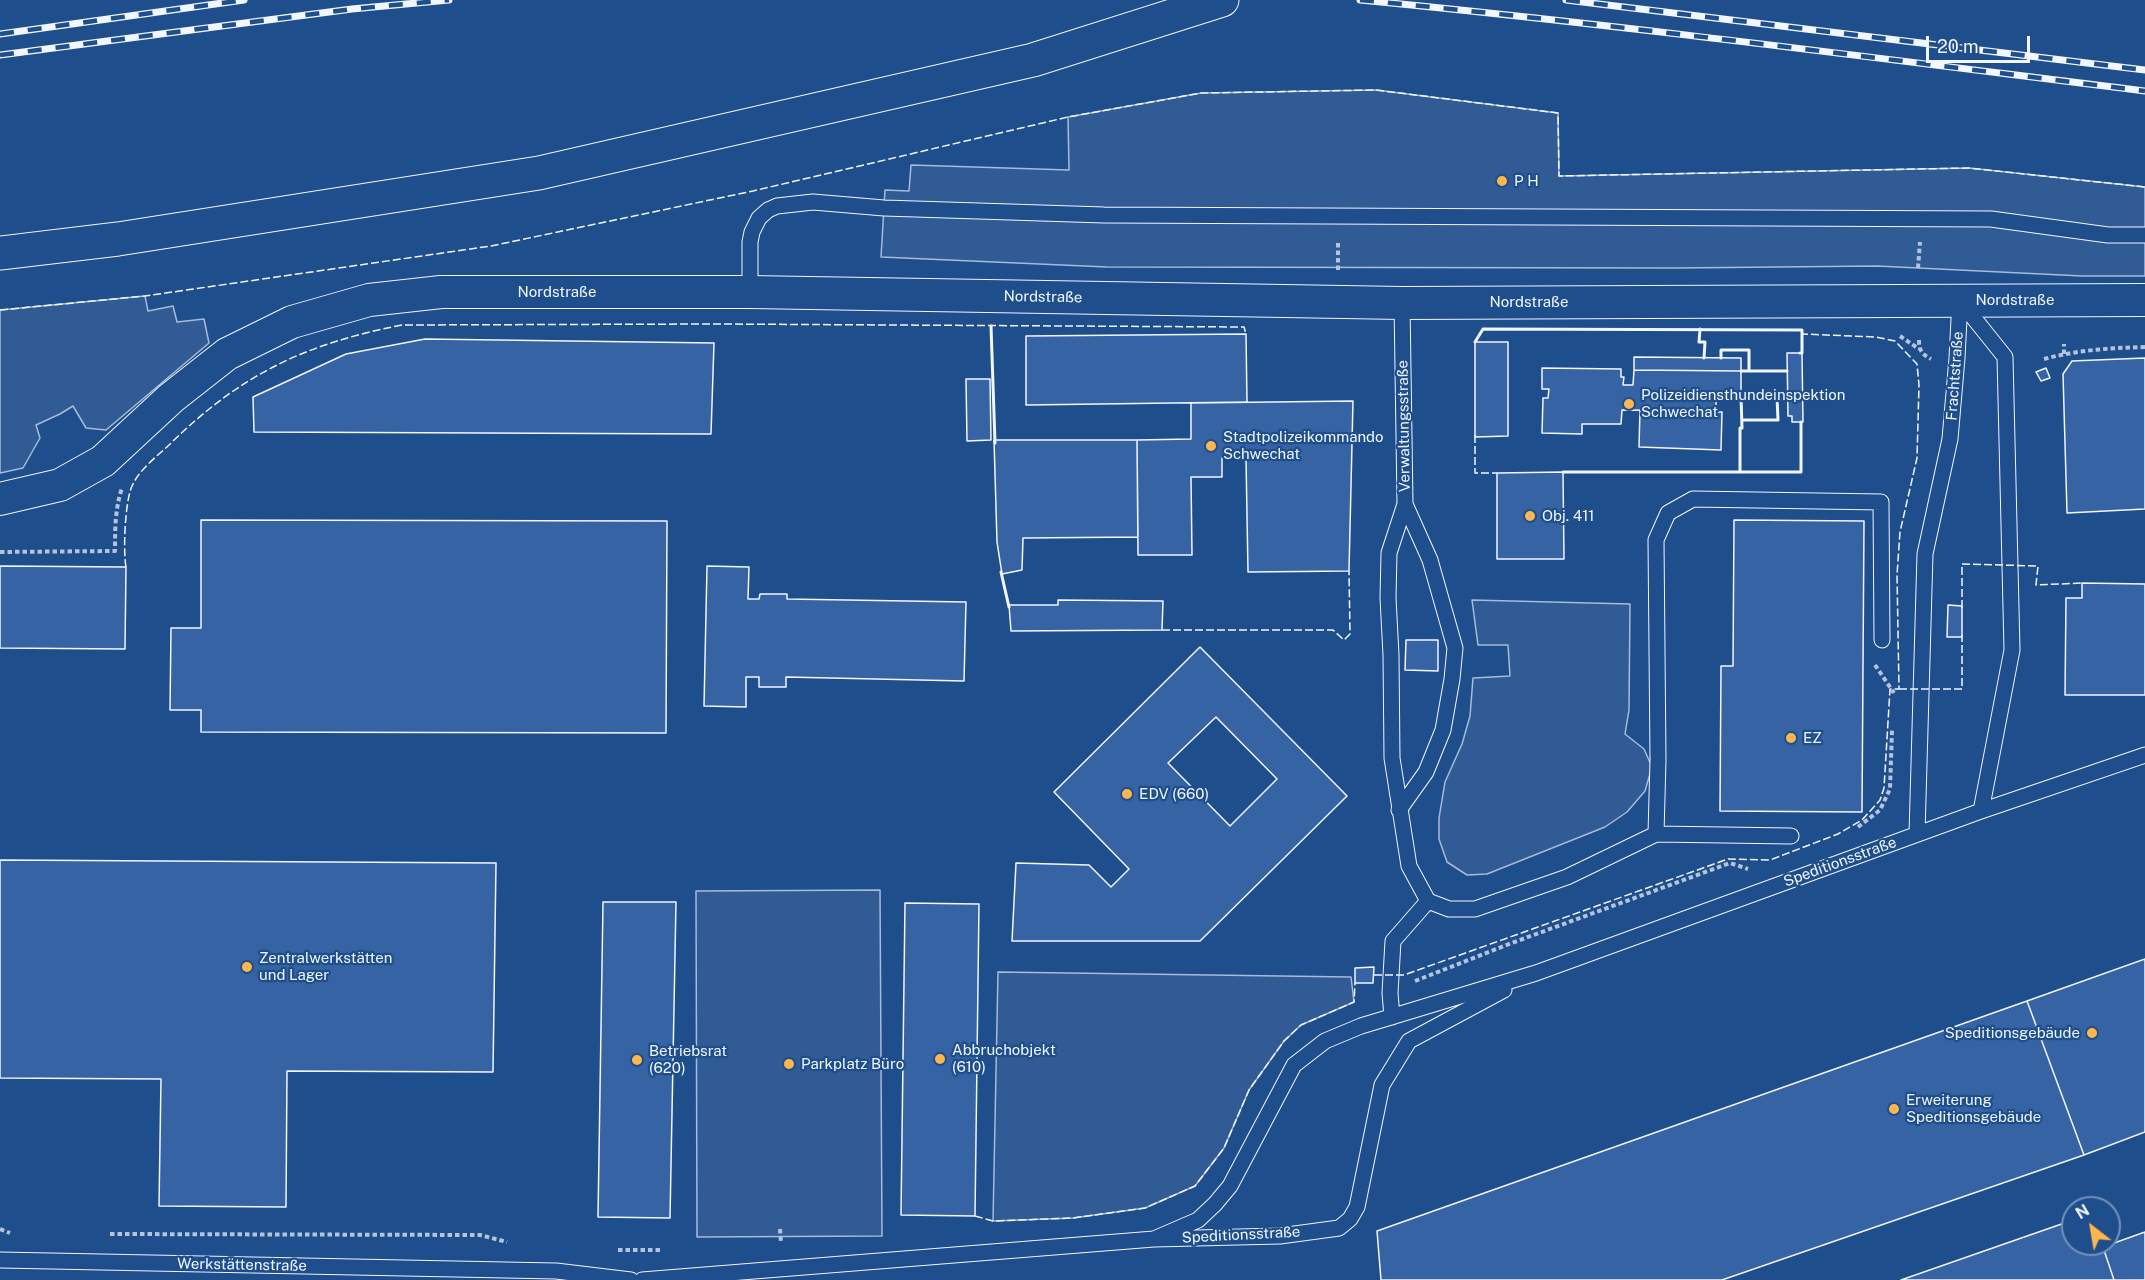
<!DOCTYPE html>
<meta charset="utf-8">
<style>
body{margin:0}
#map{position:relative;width:2145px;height:1280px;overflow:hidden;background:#1f4e8c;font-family:"Public Sans",sans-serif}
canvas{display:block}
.north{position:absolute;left:2061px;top:1196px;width:60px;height:60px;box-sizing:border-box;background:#1f4e8c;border:2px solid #7391ba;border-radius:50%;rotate:329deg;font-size:16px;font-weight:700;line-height:24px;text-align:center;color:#f2f6ff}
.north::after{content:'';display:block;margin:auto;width:21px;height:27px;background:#ffb74d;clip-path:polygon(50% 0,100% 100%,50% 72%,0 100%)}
.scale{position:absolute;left:1926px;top:36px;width:104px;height:27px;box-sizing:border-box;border:3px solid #f2f6ff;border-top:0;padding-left:8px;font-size:18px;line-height:21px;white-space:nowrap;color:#f2f6ff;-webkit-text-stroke:4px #1f4e8c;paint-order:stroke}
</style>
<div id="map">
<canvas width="2145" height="1280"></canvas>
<div class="north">N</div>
<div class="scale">20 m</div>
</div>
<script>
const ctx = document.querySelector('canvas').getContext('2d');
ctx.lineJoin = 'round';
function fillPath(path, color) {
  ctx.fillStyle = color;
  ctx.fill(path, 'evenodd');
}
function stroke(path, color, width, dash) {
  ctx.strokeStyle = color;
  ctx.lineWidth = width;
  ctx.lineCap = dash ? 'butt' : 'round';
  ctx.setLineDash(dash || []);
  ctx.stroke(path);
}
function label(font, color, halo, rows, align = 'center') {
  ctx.font = font + ' "Public Sans",sans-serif';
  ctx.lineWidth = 4.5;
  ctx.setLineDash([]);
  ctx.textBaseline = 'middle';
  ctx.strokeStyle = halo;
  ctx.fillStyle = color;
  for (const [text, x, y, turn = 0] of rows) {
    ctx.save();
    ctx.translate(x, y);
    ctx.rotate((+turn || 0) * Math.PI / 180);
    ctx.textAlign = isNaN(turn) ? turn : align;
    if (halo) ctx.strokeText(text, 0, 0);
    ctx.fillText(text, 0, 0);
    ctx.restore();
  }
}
const built = new Path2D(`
 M1376,90l182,23 1,63 410,-8 176,19v89h-63l-205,-10 -201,2 -569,-1 -226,-10 4,-67 24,1 2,-26 158,5 -1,-53 133,-24z
 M145,296l3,15 25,-5 4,16 27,-3 5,24 -103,87 -20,-2 -13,-22 -13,8 -24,11 4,13 -17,30 -23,5v-163z
 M1472,600l158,4 -1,106 -4,24 19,15 8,18 -7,24 -18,21 -22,15 -118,47 -20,1 -20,-13 -8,-23v-21l6,-36 17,-38 8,-28 3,-38 37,-2 -2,-31h-30z
 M880,890l2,346 -185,1 -1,-346z
 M998,972l353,5 3,25 -53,23 -17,16 -35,49 -25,58 -29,38 -50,22 -72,10 -80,3z`);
const building = new Path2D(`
 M1246,334l1,68 -221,3v-69z
 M425,339l289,4 -3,91 -457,-2 -1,-35 93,-43z
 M1475,342h33v94l-33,1z
 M1787,353h15l1,69h-11v-6h-4z
 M1634,357l107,1v13l-107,-1z
 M2145,358v151l-78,4 -4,-139 9,-13z
 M1542,368l79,1v8h3l-1,8h10l1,-15 107,1v25h-25v15l-94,-1 -1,14h-39v10l-40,-1 1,-35h5l1,-9h-7z
 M2046,368l4,10 -9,3 -5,-9z
 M966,379h24l1,61 -24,1z
 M1353,401l-4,170 -101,1 -2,-114h-24v19h-31l1,78h-54l-1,-115 54,-1v-36z
 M1640,410l82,2 -1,38 -82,-3z
 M994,440h143l1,97 -115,1 -1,32 -20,4 -5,-32z
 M1563,472l1,87h-67v-86z
 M201,520l466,1 -1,212 -465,-1v-22h-31l1,-82h30z
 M1734,520l130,1 -2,291 -142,-1 1,-145h12z
 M0,566l126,1 -1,82 -125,-1z
 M707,566l42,1 -1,32h11l1,-5h27v5l179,3 -2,79 -178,-4v10h-27v-10h-13v30l-42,-1z
 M2082,583l63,1v111h-80l1,-97h16z
 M1058,600l105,1 -1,29 -151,1 -2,-26h49z
 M1948,605l14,1v31h-15z
 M1406,640h32v31l-33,-1z
 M1200,647l147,149 -147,145h-188l4,-78 73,2 22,22 18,-18 -75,-77zM1216,717l61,62 -47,47 -62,-63z
 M0,860l496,3 -3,209 -206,-1 -1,136 -127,-1 2,-127 -161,-1z
 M603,902h73l-6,316 -72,-1z
 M905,903l74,1 -4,312 -74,-1z
 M2145,959v173l-61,23 -57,-154z
 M1374,967l-1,16h-18v-15z
 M2027,1001l57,154 -362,125h-341l-4,-49z
 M2073,1220v24h29l12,36h-213z
 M2145,1232v48h-31l-11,-33z`);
const path = new Path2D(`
 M1918,268l2,-26
 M1338,270v-29
 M1900,336l19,13
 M1919,340c0,11 3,14 12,19
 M2064,354v-10
 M2044,359c33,-9 66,-11 101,-12
 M0,552l115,-1c0,-22 0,-42 7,-63
 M1875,665l19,28
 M1858,827l22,-17 10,-21 2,-59
 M1415,981l94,-37 221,-81 18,6
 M0,1229l10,4
 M780,1229l1,14
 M110,1234l370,1 27,7
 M618,1250h43`);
const lane = new Path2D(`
 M750,292v-50l2,-10 7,-14 9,-8 9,-4 36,-4 71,6 220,7 887,4 117,16h37
 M1961,302l44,55 7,293 -31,161
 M1402,303l3,201 -16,49 -1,45 3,57 1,103 17,108 19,35 21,8h26l92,-32 89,-43 135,2
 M1399,810l27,-38 17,-42 9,-51 3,-31 -25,-88 -25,-56
 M1656,834l2,-74 -2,-220 12,-27 25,-14 188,3 1,138
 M1917,834l8,-280 25,-115 7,-81 3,-58
 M1392,1017l-2,-24 3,-52 35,-40
 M1154,1239l44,-19 17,-16 15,-18 64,-121 31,-24 36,-15 175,-53 445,-162 164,-56
 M0,1260l556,11 75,9
 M642,1280l512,-41 126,-3 59,-8 11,-9 7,-12 25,-122 27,-44 95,-51`);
const street = new Path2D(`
 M0,499l60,-14 43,-24 68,-63 56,-44 65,-32 77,-22 72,-8h309l652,11 743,-3`);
const primary = new Path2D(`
 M0,253l118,-14 421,-66 494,-113 189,-60`);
const rail = new Path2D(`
 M1360,0c262,25 524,59 785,91
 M1566,0l579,70
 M0,34l244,-34
 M0,55l352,-46 97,-9`);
const fence = new Path2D(`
 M0,310l145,-14 346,-50 262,-55 315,-74 133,-24 175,-3 182,23 1,63 410,-8 176,19
 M1475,435v38h22
 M126,567c-3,-16 -1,-66 6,-81 7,-16 24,-29 37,-41 71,-70 135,-101 233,-120l313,-1 529,3 2,7
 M1962,608v-44l76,2 -2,19 46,-2
 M1162,630h171l11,10 6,-6 -1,-63
 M1899,689h63v-54
 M1374,975h30l324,-116 42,1 68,-26 24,-14 18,-20 4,-12 6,-99h9l-2,-114 3,-43 17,-74 2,-73 -2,-21 -22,-23 -19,-4 -74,-3
 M975,1216l18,5 80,-3 72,-10 50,-22 29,-38 25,-58 35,-49 17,-16 53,-23 1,-19`);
const wall = new Path2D(`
 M991,326l4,117
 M1700,329l-1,13h6l-1,16
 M1475,342l8,-13 319,1v23h-2
 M1721,358v-8h28v21
 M1741,371h46
 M1742,420h36l-1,-23
 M1563,472h238v-50
 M1740,472v-44h2l-1,-32 46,2v-4
 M1001,572l8,35`);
const markers = [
 [1502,181,6,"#ffb74d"],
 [1629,404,6,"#ffb74d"],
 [1211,446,6,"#ffb74d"],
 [1530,516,6,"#ffb74d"],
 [1791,738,6,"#ffb74d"],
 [1127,794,6,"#ffb74d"],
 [247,967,6,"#ffb74d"],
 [2092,1033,6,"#ffb74d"],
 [940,1059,6,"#ffb74d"],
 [637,1060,6,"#ffb74d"],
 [789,1064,6,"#ffb74d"],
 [1894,1109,6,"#ffb74d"]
];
const poiNames = [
 ["P H",1514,181],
 ["Polizeidiensthundeinspektion",1641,395],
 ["Schwechat",1641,412],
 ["Stadtpolizeikommando",1223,437],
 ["Schwechat",1223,454],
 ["Obj. 411",1542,516],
 ["EZ",1803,738],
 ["EDV (660)",1139,794],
 ["Zentralwerkstätten",259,958],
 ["und Lager",259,975],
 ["Speditionsgebäude",2080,1033,"right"],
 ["Abbruchobjekt",952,1050],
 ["(610)",952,1067],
 ["Betriebsrat",649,1051],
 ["(620)",649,1068],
 ["Parkplatz Büro",801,1064],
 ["Erweiterung",1906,1100],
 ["Speditionsgebäude",1906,1117]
];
const streetNames = [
 ["Nordstraße",557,292],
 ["Nordstraße",1043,297,1],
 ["Nordstraße",2015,300],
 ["Nordstraße",1529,302],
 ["Frachtstraße",1955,376,-86],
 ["Verwaltungsstraße",1404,426,-91],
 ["Speditionsstraße",1840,862,-20],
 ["Speditionsstraße",1241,1235,-3],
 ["Werkstättenstraße",242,1265,1]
];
fillPath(built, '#305b95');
stroke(built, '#a8bbd7', 1.5);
fillPath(building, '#3563a3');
stroke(building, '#f2f6ff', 1.5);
stroke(lane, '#f2f6ff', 17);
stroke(street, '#f2f6ff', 34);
stroke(primary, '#f2f6ff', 35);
stroke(path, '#b3c4dc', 4, [4.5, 3]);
stroke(lane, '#1f4e8c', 15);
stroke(street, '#1f4e8c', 32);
stroke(primary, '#1f4e8c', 33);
stroke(rail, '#f2f6ff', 7);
stroke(rail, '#1f4e8c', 4.5, [14]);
stroke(fence, '#f2f6ff', 1.5, [8, 3]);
stroke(wall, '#f2f6ff', 3);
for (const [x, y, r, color] of markers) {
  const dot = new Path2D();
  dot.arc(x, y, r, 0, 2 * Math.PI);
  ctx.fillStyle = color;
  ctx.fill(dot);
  stroke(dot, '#1f4e8c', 2);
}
label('15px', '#f2f6ff', '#1f4e8c', poiNames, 'left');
label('15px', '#f2f6ff', '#1f4e8c', streetNames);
</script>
